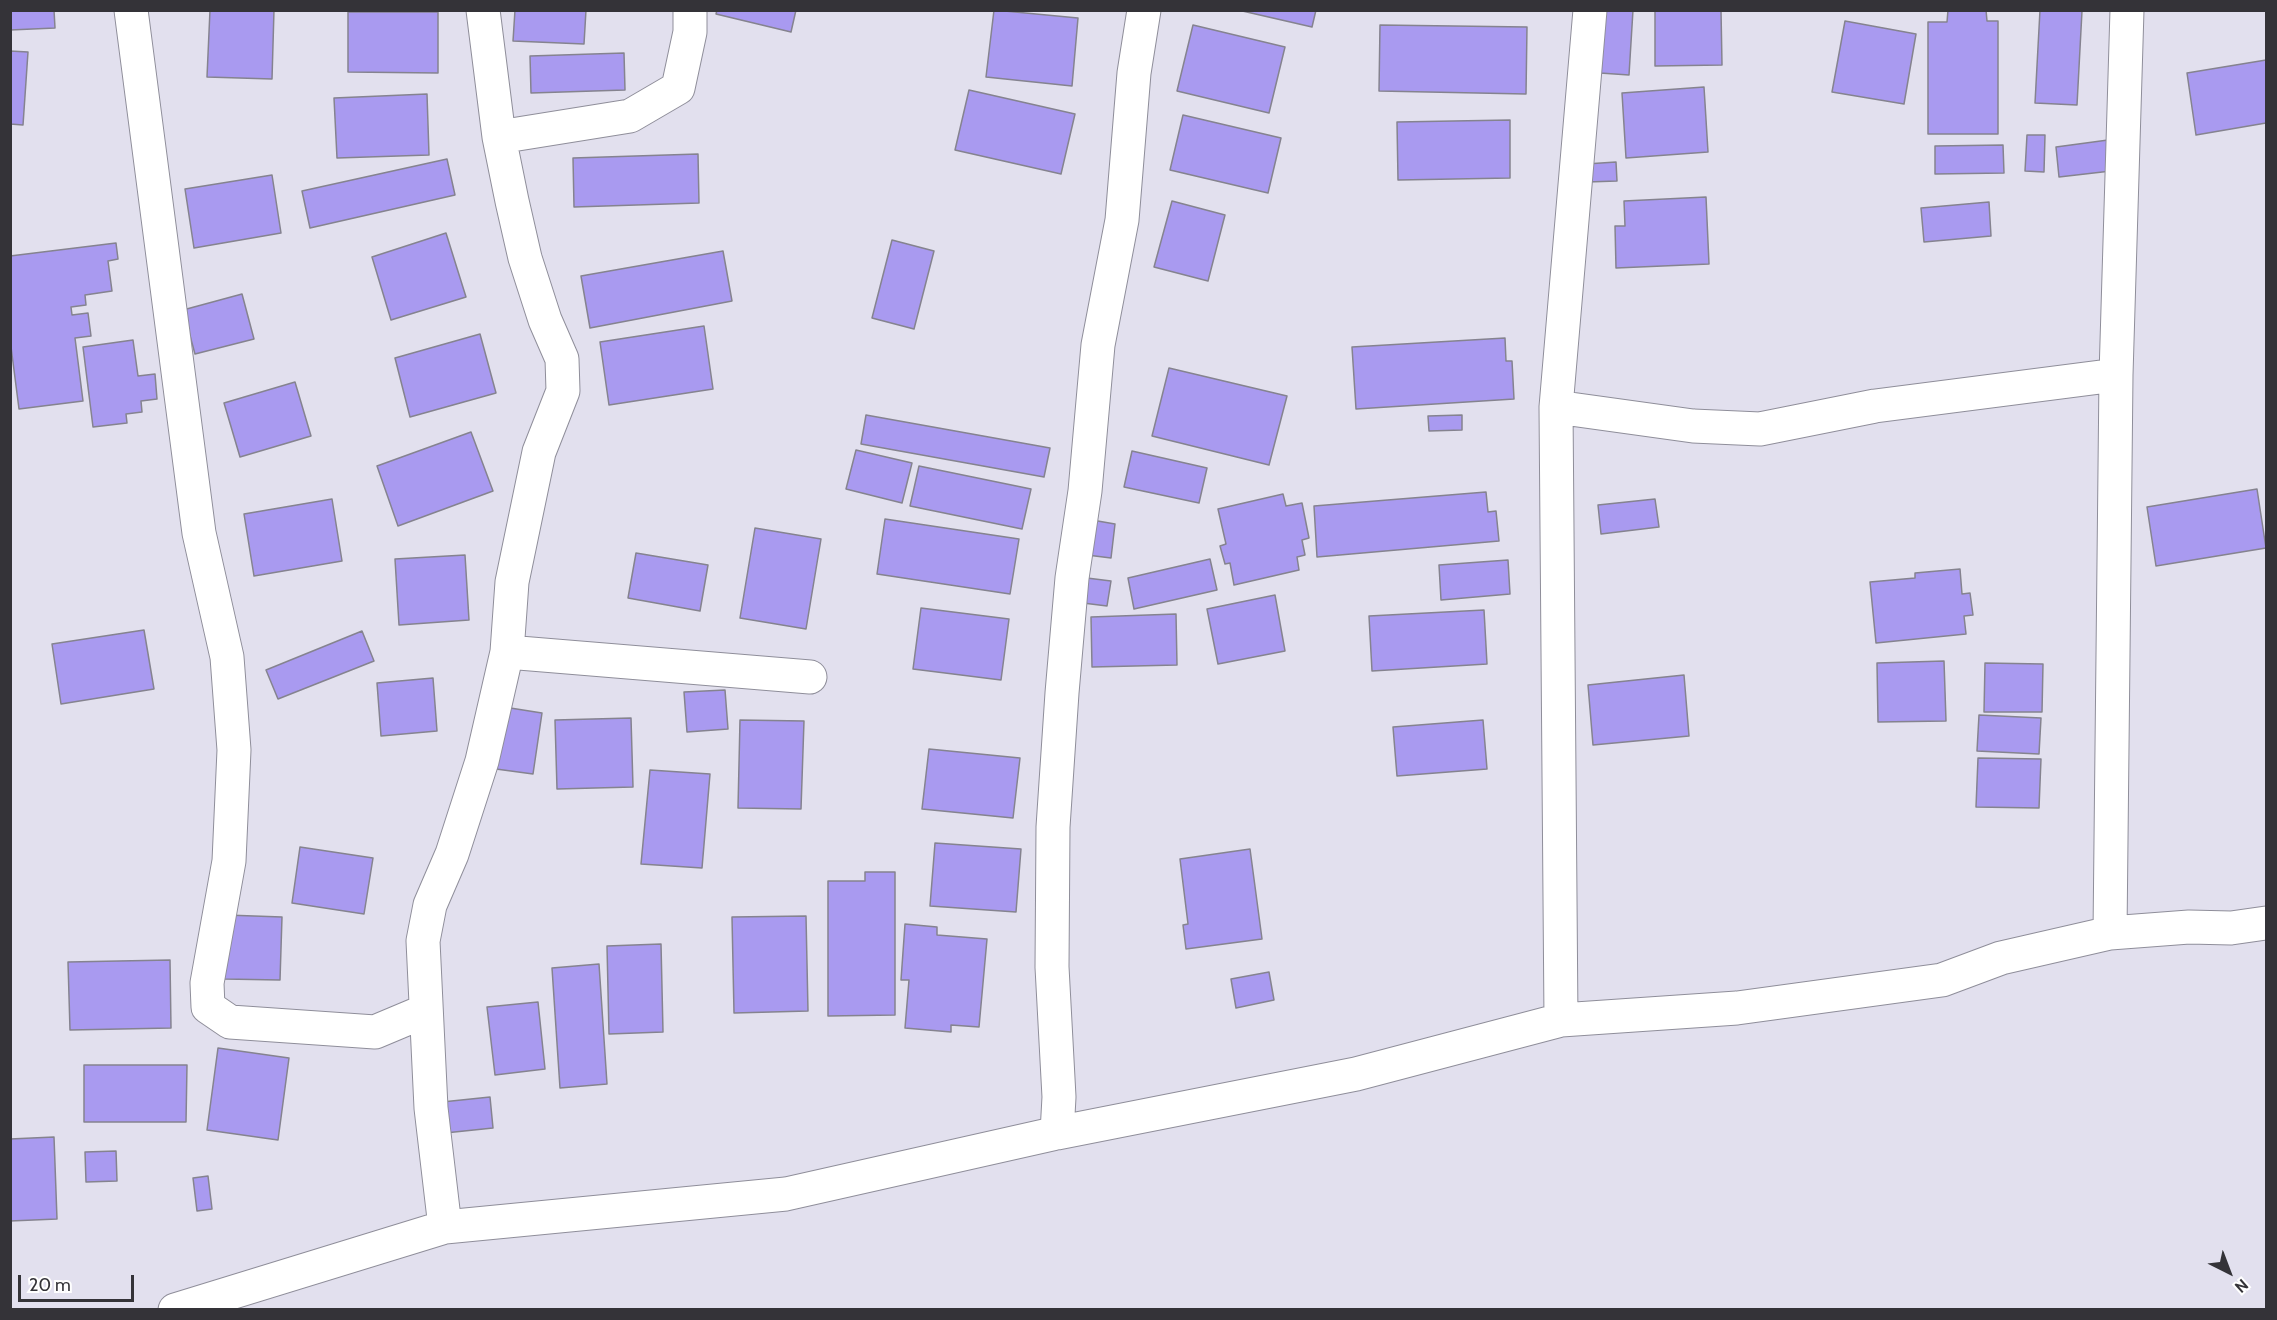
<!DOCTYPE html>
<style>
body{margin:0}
#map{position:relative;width:2277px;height:1320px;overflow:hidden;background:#e2e0ee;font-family:Cabin,sans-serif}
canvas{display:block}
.frame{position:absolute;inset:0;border:12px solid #343338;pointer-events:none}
.north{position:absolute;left:2199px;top:1242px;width:60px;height:60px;-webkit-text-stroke:4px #fff;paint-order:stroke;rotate:138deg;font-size:16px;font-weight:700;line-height:24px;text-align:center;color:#343338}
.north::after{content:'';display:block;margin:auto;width:21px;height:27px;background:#343338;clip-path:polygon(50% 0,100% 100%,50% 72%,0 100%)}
.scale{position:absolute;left:18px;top:1275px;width:116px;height:27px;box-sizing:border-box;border:3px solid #343338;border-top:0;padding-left:8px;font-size:18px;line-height:21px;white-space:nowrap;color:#343338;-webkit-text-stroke:4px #fff;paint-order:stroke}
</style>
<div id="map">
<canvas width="2277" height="1320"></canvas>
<div class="frame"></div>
<div class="north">N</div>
<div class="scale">20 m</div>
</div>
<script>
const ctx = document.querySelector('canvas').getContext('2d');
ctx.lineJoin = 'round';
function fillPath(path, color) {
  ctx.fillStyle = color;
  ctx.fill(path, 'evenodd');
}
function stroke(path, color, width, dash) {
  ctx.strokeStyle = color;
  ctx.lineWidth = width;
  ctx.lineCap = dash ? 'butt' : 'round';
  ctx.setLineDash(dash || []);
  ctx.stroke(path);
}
const building = new Path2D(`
 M10,10h44l1,18 -45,2z
 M210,10h64l-2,69 -65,-2z
 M515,10h71l-2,34 -71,-3z
 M717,10h79l-5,22 -75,-18z
 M994,10l84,8 -6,68 -86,-9z
 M1238,10h78l-4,17z
 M1604,10h29l-4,65 -29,-2z
 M1655,10h66l1,55 -67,1z
 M1948,10h38l1,11h11v113h-70v-112h19z
 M2040,10l42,1 -5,94 -42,-2z
 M348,12h90v61l-90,-1z
 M1845,21l71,13 -12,70 -72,-12z
 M1193,25l92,22 -16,66 -92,-22z
 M1380,25l147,2 -1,67 -147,-3z
 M10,51l18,1 -5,73 -13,-1z
 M624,53l1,37 -94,3 -1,-37z
 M2266,60v63l-70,12 -9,-62z
 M1704,87l4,65 -82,6 -4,-65z
 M969,90l106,24 -14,60 -106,-24z
 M427,94l2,61 -92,3 -3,-60z
 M1183,115l98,23 -13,55 -98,-23z
 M1510,120v58l-112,2 -1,-58z
 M2027,135h18l-1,37 -19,-1z
 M2108,140l3,31 -52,6 -3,-30z
 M2003,145l1,28 -69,1v-28z
 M698,154l1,49 -125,4 -1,-49z
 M447,159l8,36 -145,33 -8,-37z
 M1616,162l1,19 -30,1 -1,-18z
 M272,175l9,58 -87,15 -9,-59z
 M1706,197l3,67 -93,4 -1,-42h10l-1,-25z
 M1172,201l53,14 -17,66 -54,-14z
 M1989,202l2,34 -67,6 -3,-34z
 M446,233l20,64 -75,23 -19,-63z
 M892,240l42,11 -20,78 -42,-11z
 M116,243l2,16 -10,2 4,30 -27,4 1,10 -15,2 1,8 16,-2 3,23 -16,2 8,63 -64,8 -9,-70v-83z
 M723,251l9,50 -142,27 -9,-52z
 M242,294l12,45 -59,15 -12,-44z
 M704,326l9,63 -104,16 -9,-63z
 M480,334l16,59 -86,24 -15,-59z
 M1505,338l1,23h6l2,38 -158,10 -4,-62z
 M133,340l5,36 17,-2 2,25 -16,2 1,11 -16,2 1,9 -34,4 -10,-80z
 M1169,368l118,28 -18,69 -117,-29z
 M295,382l16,54 -71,21 -16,-54z
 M866,415l184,33 -6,29 -183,-33z
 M1462,415v15l-33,1 -1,-15z
 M471,432l22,59 -95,35 -21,-60z
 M856,450l56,13 -10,40 -56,-14z
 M1132,451l75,17 -8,35 -75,-16z
 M919,466l112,23 -9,40 -112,-23z
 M2257,489l9,59 -110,18 -9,-59z
 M1486,492l2,20 8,-1 3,30 -182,16 -3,-51z
 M1283,494l3,12 16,-3 7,35 -7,2 3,15 -8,2 2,13 -65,15 -4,-22 -5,1 -5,-18 6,-2 -8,-35z
 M332,499l10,62 -88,15 -10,-62z
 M1655,499l4,28 -58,7 -3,-29z
 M885,519l134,20 -9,55 -133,-20z
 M1092,520l23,4 -4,34 -24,-3z
 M755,528l66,11 -15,90 -66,-11z
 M636,553l72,12 -8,46 -72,-13z
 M465,555l4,65 -70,5 -4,-66z
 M1210,559l7,31 -83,19 -6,-31z
 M1508,560l2,34 -69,6 -2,-35z
 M1960,569l2,25 8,-1 3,22 -9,1 2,18 -90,9 -6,-61 45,-4v-5z
 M1087,578l24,3 -4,25 -24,-3z
 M1275,595l10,56 -67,13 -11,-55z
 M921,608l88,11 -8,61 -88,-11z
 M1484,610l3,54 -115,7 -3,-55z
 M1176,614l1,51 -85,2 -1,-50z
 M144,630l10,59 -93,15 -9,-60z
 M362,631l12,30 -96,38 -12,-29z
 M1944,661l2,60 -68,1 -1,-59z
 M1985,663l58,1 -1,48h-58z
 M1684,675l5,61 -96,9 -5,-60z
 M433,678l4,53 -56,5 -4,-53z
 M725,690l3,39 -41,3 -3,-40z
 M504,707l38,6 -9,61 -37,-5z
 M1979,715l62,3 -2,36 -62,-3z
 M631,718l2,69 -76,2 -2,-69z
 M740,720l64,1 -3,88 -63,-1z
 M1483,720l4,49 -90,7 -4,-49z
 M929,749l91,9 -7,60 -91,-9z
 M1978,758l63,1 -2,49 -63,-1z
 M650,770l60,4 -8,94 -61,-4z
 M935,843l86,6 -5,63 -86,-6z
 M300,847l73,11 -9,56 -72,-11z
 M1250,849l12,90 -76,10 -3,-24 5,-1 -8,-65z
 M865,872h30v143l-67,1v-135h37z
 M226,915l56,2 -2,63 -56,-1z
 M806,916l2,95 -74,2 -2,-96z
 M905,924l32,3v8l50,4 -8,88 -28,-2v7l-46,-4 4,-48h-8z
 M661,944l2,88 -54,2 -2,-88z
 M170,960l1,68 -101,2 -2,-68z
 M599,964l8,120 -47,4 -8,-120z
 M1269,972l5,28 -38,8 -5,-29z
 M538,1002l7,67 -50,6 -8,-68z
 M218,1048l71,10 -11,82 -71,-10z
 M84,1065h103l-1,57h-102z
 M490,1097l3,31 -48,5 -3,-31z
 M54,1137l3,82 -47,2v-82z
 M116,1151l1,30 -31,1 -1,-30z
 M208,1176l4,33 -15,2 -4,-33z`);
const minor = new Path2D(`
 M131,10l68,523 28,124 7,93 -5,111 -22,122 1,24 22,15 145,10 50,-21
 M499,137l131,-21 48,-28 12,-56v-22
 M1556,407l137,19 67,3 115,-23 241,-31
 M507,652l303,25
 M2110,933l6,-558 11,-365
 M1561,1020l-5,-613 34,-397
 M1057,1133l2,-36 -7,-130 1,-140 9,-134 10,-115 13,-87 13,-146 24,-125 12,-147 10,-63
 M445,1227l-14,-119 -8,-167 7,-36 22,-51 30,-93 25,-109 5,-70 27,-130 24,-61 -1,-32 -17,-39 -20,-62 -13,-57 -13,-64 -16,-127
 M175,1310l270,-83 341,-33 271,-61 299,-59 205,-54 176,-12 205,-28 59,-22 109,-25 79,-6 42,1 35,-5`);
fillPath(building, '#a99af0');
stroke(building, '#85838f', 1.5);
stroke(minor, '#8f8e9a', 35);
stroke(minor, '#fff', 33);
</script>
